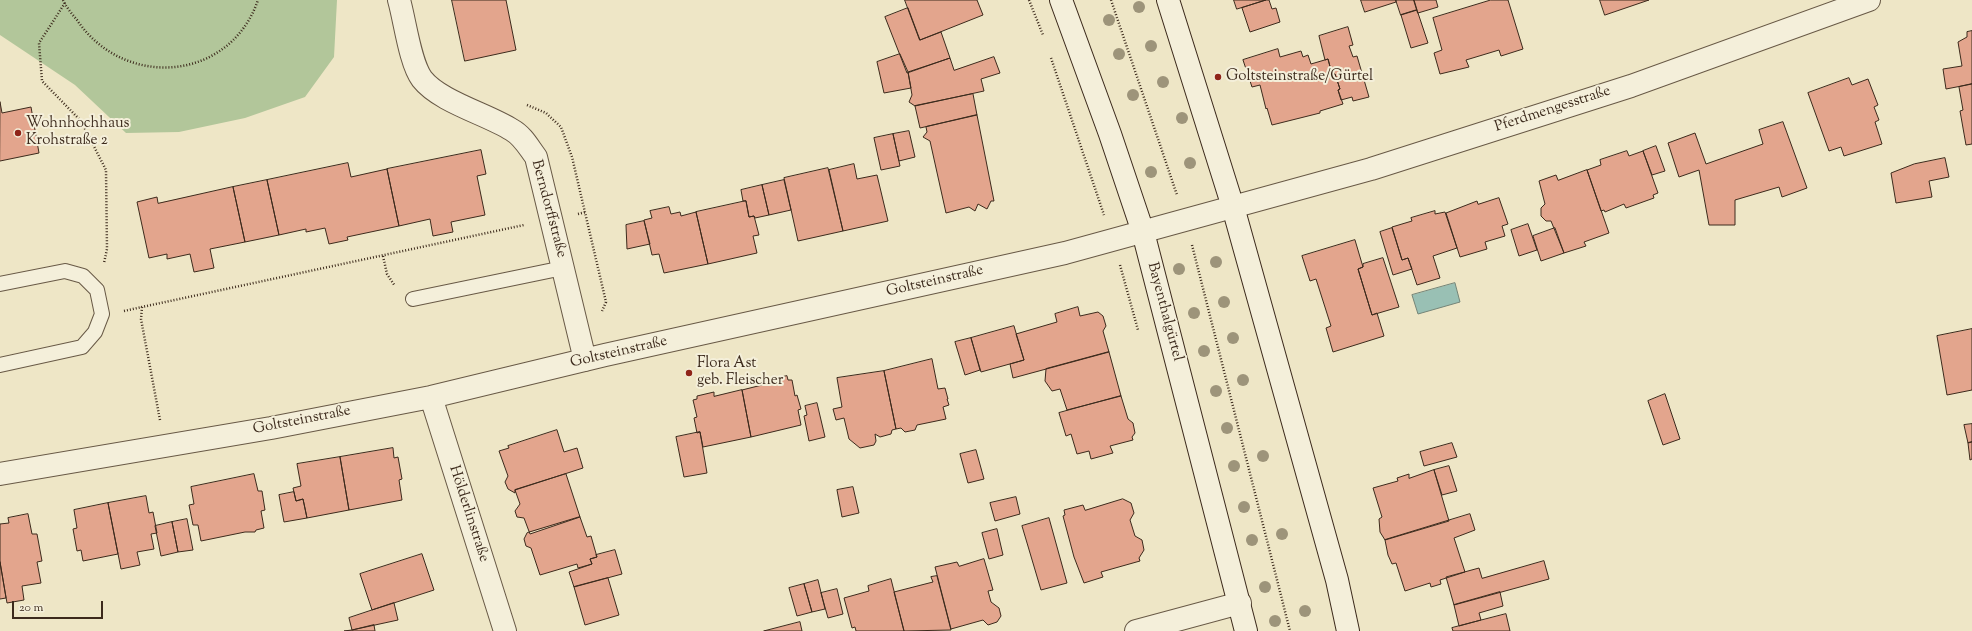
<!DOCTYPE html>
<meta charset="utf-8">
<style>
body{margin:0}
#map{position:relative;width:1972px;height:631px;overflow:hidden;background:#eee6c6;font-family:"Sorts Mill Goudy",serif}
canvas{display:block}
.scale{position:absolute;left:12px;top:601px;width:91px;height:18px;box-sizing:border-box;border:2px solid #3c2a1c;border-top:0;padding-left:5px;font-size:12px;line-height:14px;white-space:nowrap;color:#3c2a1c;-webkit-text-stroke:3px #f4efda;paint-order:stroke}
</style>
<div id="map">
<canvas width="1972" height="631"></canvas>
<div class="scale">20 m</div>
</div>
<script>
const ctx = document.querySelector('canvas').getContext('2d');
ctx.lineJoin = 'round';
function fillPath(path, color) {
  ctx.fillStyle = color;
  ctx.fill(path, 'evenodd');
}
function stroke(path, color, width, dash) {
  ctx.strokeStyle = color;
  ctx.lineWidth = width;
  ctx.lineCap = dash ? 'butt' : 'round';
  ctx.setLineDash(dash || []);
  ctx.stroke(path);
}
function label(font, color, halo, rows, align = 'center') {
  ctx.font = font + ' "Sorts Mill Goudy",serif';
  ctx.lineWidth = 4;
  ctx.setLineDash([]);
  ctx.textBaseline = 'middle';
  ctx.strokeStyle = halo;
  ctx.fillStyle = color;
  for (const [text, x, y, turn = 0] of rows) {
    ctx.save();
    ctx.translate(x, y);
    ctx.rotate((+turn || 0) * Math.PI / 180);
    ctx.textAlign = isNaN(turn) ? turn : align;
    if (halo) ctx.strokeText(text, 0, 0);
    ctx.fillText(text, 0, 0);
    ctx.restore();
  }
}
const green = new Path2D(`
 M0,0h337l-3,57 -29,40 -60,21 -66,14 -53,1 -51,-48 -75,-50z`);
const water = new Path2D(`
 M1455,283l5,19 -42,12 -6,-19z`);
const building = new Path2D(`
 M452,0h54l10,50 -51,11z
 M905,0h72l6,15 -63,25z
 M1234,0h32l-29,9z
 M1266,0h3l3,9 4,-1 4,14 -30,10 -8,-24z
 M1361,0h35v2l-31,10z
 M1396,0h18l3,10 -16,5z
 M1414,0h22l2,7 -20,6z
 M1491,0h17l15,49 -22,7 -2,-6 -33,10 3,7 -29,7 -6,-21 8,-3 -9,-32z
 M1600,0h49l-44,15z
 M908,8l12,32 21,-8 9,26 -43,15 -22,-56z
 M1417,10l11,33 -17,5 -10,-33z
 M1348,27l5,18 -4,1 4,11 4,-1 12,41 -16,4 -1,-4 -11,3 -3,-10 2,-1 -5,-15h-3l-4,-15 -3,1 -6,-24z
 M1972,31v53l-26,5 -3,-20 19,-3 -4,-24 9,-5v-5z
 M1278,49l2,8 21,-6 2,6 5,-2 3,9 17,-5 4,15h3l5,15 -2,1 5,14 -23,7v2l-48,12 -5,-17 -1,1 -6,-24 -8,2 -9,-27z
 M900,54l8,18 3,16 -27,5 -7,-31z
 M994,57l6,16 -19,6 3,12 -69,15 -6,-4 3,-7 -4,-23 42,-14 4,12z
 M1849,78l3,7 16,-6 10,26 -4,2 5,13 -4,2 7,22 -38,12 -3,-9 -12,4 -21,-58z
 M1972,84v60l-6,1 -6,-34 3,-1 -4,-23z
 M973,94l4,21 -57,13 -5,-22z
 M0,102l2,11 29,-6 8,46 -39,8z
 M977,115l17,86h-3l-4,8 -9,-5 -3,7 -6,-4 -23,6 -16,-72 -7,-4 4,-5 -1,-5z
 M1783,122l24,66 -25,9 -3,-10 -44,13v25h-26l-10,-55 -20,7 -11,-34 27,-10 11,31 57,-20 -4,-14z
 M909,131l6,26 -16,4 -6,-27z
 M893,134l7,32 -19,4 -7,-32z
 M1656,146l9,25 -13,4 -9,-24z
 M481,150l5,24 -9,2 8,39 -34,7 2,10 -20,4 -3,-17 -31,7 -12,-57z
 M1627,151l2,5 14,-5 15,42 -5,2 1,3 -28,10 -2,-4 -19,8 -1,-2 -3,1 -14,-41 14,-5 -1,-5z
 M1945,158l4,19 -20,4 3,16 -36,6 -5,-30 23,-9z
 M348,163l3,14 36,-8 12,57 -52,11 1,3 -19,4 -4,-16 -19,4v-3l-27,6 -12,-55z
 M854,164l3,15 20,-4 11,46 -45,10 -14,-61z
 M828,168l15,63 -45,10 -14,-63z
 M1587,170l22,63 -25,9 2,4 -22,7 -13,-32h-5l-5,-5v-8l4,-4 -6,-23 17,-6 2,5z
 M267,180l12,55 -34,7 -12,-55z
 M784,180l7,30 -22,5 -7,-30z
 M762,185l7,30 -14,3 -1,-2 -5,1 -3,-16h-3l-2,-11z
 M233,187l12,55 -35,7 4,19 -20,4 -4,-18 -23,5v-5l-18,4 -12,-56 20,-5 1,6z
 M1499,198l9,26 -6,2 3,10 -20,6 2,7 -27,8 -14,-44 31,-12 1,3z
 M746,201l3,16 5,-1 5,19 -6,1 4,17 -49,11 -12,-52z
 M669,207l2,7 9,-2 1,4 15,-4 12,52 -44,9 -5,-19 -7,1 -8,-35 8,-2 -2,-7z
 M1435,211v3l10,-2 12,36 -24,8 7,22 -23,7 -9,-27 -6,2 -10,-33 20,-6 -1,-3z
 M644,221l6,23 -23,5 -1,-24z
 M1528,224l9,26 -18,6 -8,-26z
 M1392,228l10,32 6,-2 4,11 -19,6 -13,-43z
 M1555,228l9,25 -23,8 -8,-25z
 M1355,240l8,27 -5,2 14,46 5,-2 7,23 -51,16 -7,-24 5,-2 -15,-47 -6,2 -8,-25z
 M1383,258l16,49 -27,8 -14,-46 5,-2v-3z
 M1078,307l2,9 18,-4 5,4 3,10 -3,5 6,21 -96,26 -3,-14 14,-4 -8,-26 41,-12 -2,-8z
 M1014,326l10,34 -43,12 -10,-34z
 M1972,329v61l-25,5 -10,-59z
 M971,338l9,32 -15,5 -10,-33z
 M1109,352l12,44 -54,14 -7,-21 -8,2 -7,-10 1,-12z
 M932,359l6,30 7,-1 3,11h-1l2,6 -6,2 3,12 -29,6 -2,5 -10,2 -4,-4 -5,1 -12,-58z
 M884,371l12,58 -4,1 -1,4 -11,3 -5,-3 1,7 -2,4 -14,3 -11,-9 -5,-21 -8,2 -3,-11 9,-2 -5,-29z
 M787,376l1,4h4l3,16 2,-1 4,14 -3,1 3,15 -50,12 -9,-47 28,-7v-3z
 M742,390l9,47 -48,10 -3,-15 -3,1 -3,-15 3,-1 -4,-17 4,-1v-3l17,-4v4z
 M1665,394l15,45 -17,6 -15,-44z
 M1121,396l7,23 5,4 2,10 -3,4 1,3 -23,6 3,7 -22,6 -2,-8 -12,3 -6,-20 -5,2 -7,-23z
 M817,403l8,34 -16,4 -5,-25 3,-1 -2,-9z
 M1972,424v18l-4,1 -4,-18z
 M557,430l7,22 13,-4 6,20 -68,22v3l-7,-4 -3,-7 3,-6 -9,-25 10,-3 -1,-2z
 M700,432l7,41 -23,4 -8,-40z
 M1972,442v17l-2,1 -2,-17z
 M1452,443l5,14 -33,9 -4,-14z
 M393,448l1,10 4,-1 4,22 -3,1 3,20 -53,10 -9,-53z
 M976,450l8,29 -16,4 -8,-29z
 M340,457l9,53 -42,8 -4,-19 -7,2 -3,-13 8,-2 -4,-22z
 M1449,466l8,25 -15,4 -8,-25z
 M1434,470l15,51 -64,19 -5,-8 -1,-13 3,-2 -9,-29 25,-7 -1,-3 12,-4v4z
 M254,474l4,17h4l3,19 -4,1 3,17 -8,2 -1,2h-10l-44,9 -3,-16h-5l-4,-20 5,-1 -3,-17z
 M566,474l14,43 -50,17 -6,-16 -7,-1 -2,-6 5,-7 -5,-14z
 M853,487l6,26 -17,4 -5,-27z
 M294,492l2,9 7,-2 4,19 -23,4 -5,-27z
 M146,496l3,17 4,-1 4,21 -6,1 3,15 -17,3 3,13 -19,4 -13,-66z
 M1016,497l4,17 -25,7 -5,-18z
 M1123,499l8,4 3,10 -4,7 5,16 7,4 2,10 -5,8 1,3 -39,11 2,5 -19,6 -10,-26 -11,-41 2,-1 -1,-5 19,-5 2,5z
 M108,503l10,51 -35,7 -2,-11 -4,1 -4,-22 4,-1 -3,-18z
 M28,514l4,20h5l5,27 -5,1 4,21 -19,3 2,14 -17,3 -7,-41v-38l9,-1 -1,-5z
 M1470,514l5,16 -21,8 11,34 -25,8 1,4 -10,3 -1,-4 -25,8 -9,-28 -4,1 -4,-9 -3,-15z
 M580,517l7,20 4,-1 6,21 -7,2 2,5 -14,4 -1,-4 -37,11 -9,-27 -5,-2 -2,-7 3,-6z
 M1049,518l18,65 -26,7 -19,-64z
 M187,519l6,31 -15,2 -6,-30z
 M172,522l6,30 -17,4 -6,-30z
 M997,529l6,26 -14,4 -7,-26z
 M615,550l7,24 -48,13 -5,-15 23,-8 -2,-5 7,-2 -1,-2z
 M422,554l12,36 -62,20 -12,-36z
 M984,559l9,31 -5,1 3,11 8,6 2,8 -4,6 -9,3 -5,-5 -32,9 -16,-62 22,-5 2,4z
 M1544,561l5,18 -95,26 -8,-28 33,-9 3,10z
 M0,562l6,36 -6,1z
 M937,576l14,54 -47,1 -10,-39 39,-10 -2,-5z
 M608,578l11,37 -34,10 -11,-38z
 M891,579l13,52h-48l-1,-4 -3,1 -8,-30 25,-7 -1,-5z
 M818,580l7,29 -13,3 -8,-28z
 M804,584l8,28 -15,4 -8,-28z
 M837,589l6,25 -15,4 -7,-25z
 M1500,592l3,14 -24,7 2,7 -22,6 -5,-21z
 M394,603l4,17 -46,10 -3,-12z
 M1506,614l4,17h-57l-1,-3z
 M800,622l2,9h-38z
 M374,625l1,6h-31l8,-1z`);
const path = new Path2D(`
 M63,0c3,7 9,14 14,20 47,70 153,62 181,-20
 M1029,0l14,35
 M1111,0l66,195
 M65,3l-26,40 3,38 39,40 25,49 1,79 -3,14
 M1051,58l53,157
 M527,105l19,8 15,14 11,30 34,145 -4,9
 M578,214l8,-2
 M1192,245l98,386
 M383,256l4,18 8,12
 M1120,265l18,65
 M124,311l18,-4
 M160,420l-19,-101 1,-12 382,-82`);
const lane = new Path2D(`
 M0,284l65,-13 18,5 14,14 5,24 -7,18 -13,15 -82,18
 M413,299l150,-31`);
const street = new Path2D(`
 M399,0c6,21 11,63 23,79 18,23 65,35 90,51 11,6 17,18 24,27l49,203
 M431,397l74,234
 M0,474l271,-46 160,-31 174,-42 460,-102 306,-84 260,-83 238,-86
 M1136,631l104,-28`);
const secondary = new Path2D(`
 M1061,0l49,134 33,98 103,399
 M1168,0l65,207 104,373 11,51`);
const trees = [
 [1139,7],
 [1109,20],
 [1151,46],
 [1119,54],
 [1163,82],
 [1133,95],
 [1182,118],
 [1190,163],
 [1151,172],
 [1216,262],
 [1179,269],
 [1224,302],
 [1194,313],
 [1233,338],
 [1204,351],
 [1243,380],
 [1216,391],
 [1227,428],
 [1263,456],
 [1234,466],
 [1244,507],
 [1282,534],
 [1252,540],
 [1265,587],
 [1305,611],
 [1275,621]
];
const markers = [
 [1218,77,4,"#8f2418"],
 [18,133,4,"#8f2418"],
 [689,373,4,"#8f2418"]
];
const poiNames = [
 ["Goltsteinstraße/Gürtel",1226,77],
 ["Wohnhochhaus",26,124],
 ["Krohstraße 2",26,141],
 ["Flora Ast",697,364],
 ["geb. Fleischer",697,381]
];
const streetNames = [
 ["Pferdmengesstraße",1553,110,-18],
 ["Berndorffstraße",548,209,75],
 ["Goltsteinstraße",935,282,-13],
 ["Bayenthalgürtel",1164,312,75],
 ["Goltsteinstraße",619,353,-13],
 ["Goltsteinstraße",302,421,-11],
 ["Hölderlinstraße",468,514,72]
];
fillPath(green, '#b2c69a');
fillPath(water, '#99c0b4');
stroke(water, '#748477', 1);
fillPath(building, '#e3a58d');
stroke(building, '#3c2a1c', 1);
stroke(lane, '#685946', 16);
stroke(street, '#685946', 24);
stroke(secondary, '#3c2a1c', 24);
stroke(path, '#3c2a1c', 2.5, [1, 2]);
stroke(lane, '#f4efda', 14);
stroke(street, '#f4efda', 22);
stroke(secondary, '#f4efda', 22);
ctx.fillStyle = '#9d947a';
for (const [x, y] of trees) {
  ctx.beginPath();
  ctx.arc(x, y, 6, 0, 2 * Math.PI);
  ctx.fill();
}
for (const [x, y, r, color] of markers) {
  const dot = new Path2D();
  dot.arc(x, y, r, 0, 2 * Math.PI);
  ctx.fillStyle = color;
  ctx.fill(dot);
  stroke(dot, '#f4efda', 1.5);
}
label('15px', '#3c2a1c', '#f4efda', poiNames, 'left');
label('15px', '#3c2a1c', '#f4efda', streetNames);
</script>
